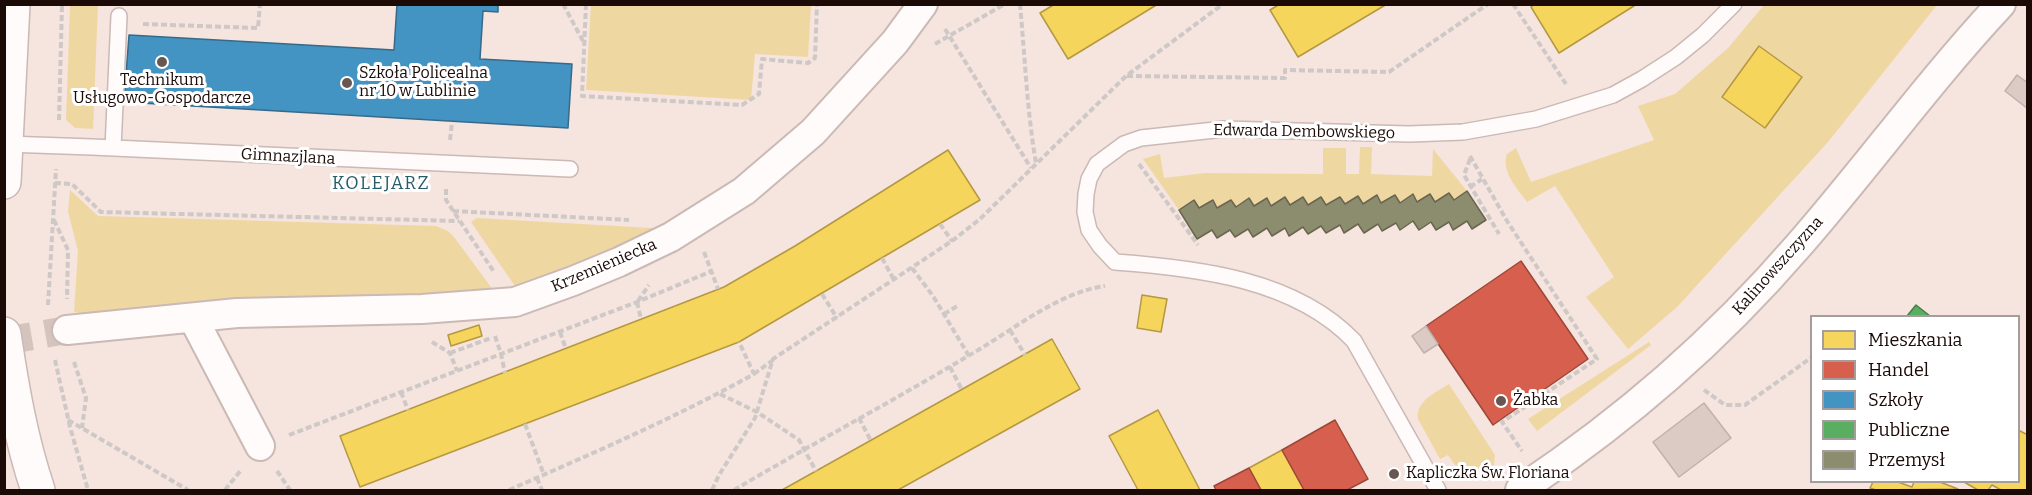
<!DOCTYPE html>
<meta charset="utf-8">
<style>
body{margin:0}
#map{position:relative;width:2032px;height:495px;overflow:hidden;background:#f6e4df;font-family:Bitter,serif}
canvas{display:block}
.frame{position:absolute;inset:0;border:6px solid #1b0a06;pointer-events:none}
.legend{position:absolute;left:1810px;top:315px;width:210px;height:168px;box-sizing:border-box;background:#fff;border:2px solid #a49d9b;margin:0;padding:8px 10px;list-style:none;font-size:18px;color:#1b0a06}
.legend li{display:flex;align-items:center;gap:12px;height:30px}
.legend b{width:30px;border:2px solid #a49d9b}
</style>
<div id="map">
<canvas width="2032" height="495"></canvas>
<div class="frame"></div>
<ul class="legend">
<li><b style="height:16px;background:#f6d55c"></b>Mieszkania</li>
<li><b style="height:16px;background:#d6604d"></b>Handel</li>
<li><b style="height:16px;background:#4393c3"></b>Szkoły</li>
<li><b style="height:16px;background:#5aae61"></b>Publiczne</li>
<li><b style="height:16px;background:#8c8c6e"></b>Przemysł</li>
</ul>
</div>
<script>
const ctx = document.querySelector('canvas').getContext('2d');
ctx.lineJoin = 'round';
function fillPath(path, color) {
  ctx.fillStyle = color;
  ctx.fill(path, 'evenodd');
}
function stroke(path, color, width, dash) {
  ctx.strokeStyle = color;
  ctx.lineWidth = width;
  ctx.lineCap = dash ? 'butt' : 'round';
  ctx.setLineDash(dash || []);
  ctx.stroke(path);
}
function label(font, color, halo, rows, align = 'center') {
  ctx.font = font + ' Bitter,serif';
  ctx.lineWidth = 6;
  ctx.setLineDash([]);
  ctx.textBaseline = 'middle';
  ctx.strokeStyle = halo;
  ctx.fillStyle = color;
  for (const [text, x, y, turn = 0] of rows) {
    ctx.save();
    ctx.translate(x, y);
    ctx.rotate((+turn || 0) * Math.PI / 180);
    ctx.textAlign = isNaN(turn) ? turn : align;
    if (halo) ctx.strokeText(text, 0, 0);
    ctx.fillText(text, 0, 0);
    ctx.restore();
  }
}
const green = new Path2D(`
 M70,5h28l-5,124 -18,-1 -9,-8z
 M591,5h220l-3,52 -53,-3 -4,46 -165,-10z
 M1764,5h173l-109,137 -151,165 -49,42 -42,-52 28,-20 -59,-91 -28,16c-10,-14 -26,-30 -20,-48l9,-6 15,34 123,-42 -16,-34 37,-12 53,-46z
 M1360,147h12l-1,27 61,2 1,-27 34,42 -13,9 -5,-7 -14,9 -5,-8 -13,8 -4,-8 -13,9h-19l-5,-7 -13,8 -5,-8 -13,8 -5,-7 -14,8 -5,-8 -13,8 -5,-8 -13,8 -5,-8 -14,9 -4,-8 -13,8 -5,-7 -13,8 -5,-7 -14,8 -4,-8 -14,8 -5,-8 -15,10 -36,-51 17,-5 4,24 41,-5 118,1v-26h23v26h13z
 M70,190l28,26 338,10 12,5 6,6 42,57 -227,5 -90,5 -83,11 -22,-3 4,-61 -10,-40z
 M477,218l192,11 -150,63 -48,-70z
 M1649,342l2,3 -114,86 -9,-12z
 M1449,384l46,71 -1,10c-24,13 -30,14 -46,-10l-8,4 -22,-40c-3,-18 19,-27 31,-35z`);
const homes = new Path2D(`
 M1055,4h103l-90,55 -28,-46z
 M1280,4h107l-89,53 -28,-47z
 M1535,4h102l-78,49 -28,-46z
 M1759,46l43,31 -37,51 -43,-31z
 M948,150l32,50 -241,142 -379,145 -20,-51 384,-149 71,-41z
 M1142,295l25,4 -6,33 -24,-4z
 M479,325l3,11 -31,10 -3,-11z
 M1052,339l28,50 -182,101h-116z
 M1158,410l42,80h-62l-29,-54z
 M2018,430l10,5v55h-27l-9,-5 -4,5h-10l-14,-8h54z
 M1282,450l22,40h-43l-12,-22z
 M1873,482h25l14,5 2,-5h26l18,7 -82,1 -6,-2z`);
const shops = new Path2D(`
 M1521,261l67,98 -95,66 -67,-99z
 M1335,420l33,59 -21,11h-43l-22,-40z
 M1249,468l12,22h-45l-2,-4z`);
const schools = new Path2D(`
 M397,4h101v8l-15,-1 -3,48 92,5 -4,64 -444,-26 5,-67 265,15z`);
const public = new Path2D(`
 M1916,305l14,11h-23z`);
const industry = new Path2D(`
 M1467,191l19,29 -14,9 -5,-8 -14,9 -4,-8 -13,8 -5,-8 -12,8 -6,-9 -13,9 -4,-7 -14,8 -4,-7 -14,9 -6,-9 -14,9 -4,-8 -14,8 -5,-7 -13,8 -5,-7 -14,9 -4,-8 -13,8 -5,-8 -14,9 -5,-8 -13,8 -5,-7 -13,8 -5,-8 -15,9 -18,-29 15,-10 5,8 14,-8 4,8 14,-8 5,7 13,-9 5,8 13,-8 4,8 14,-9 5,8 13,-8 5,8 13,-8 5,8 14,-8 5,7 13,-8 5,8 14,-9 4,8 14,-8 5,8 13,-9 4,8 13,-8 5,8 14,-9 5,7z`);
const building = new Path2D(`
 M2017,75l11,8v26l-23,-18z
 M1426,326l12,18 -14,9 -12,-17z
 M1704,403l27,35 -52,39 -26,-35z`);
const streetTunnel = new Path2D(`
 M4,341l63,-11`);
const path = new Path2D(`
 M563,4l20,37
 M586,4l-4,92 160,9 17,-11 3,-35 46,4 7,-5 2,-54
 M1020,4c5,53 7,108 16,159
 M1513,4l53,80
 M143,24l115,4 2,-24
 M945,29l86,139
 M935,44l70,-40
 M1127,76l158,2v-8l104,2 99,-68
 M59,120l3,-116
 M450,140l2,-18
 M1470,156l37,65 90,138 -95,63 20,29
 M1470,159l-6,16 35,59
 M1139,164l59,81
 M55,183l17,1 29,28 358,9
 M1470,187l12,-8
 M446,189v11l48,72
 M453,211l176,9
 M54,220l14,30 -1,49
 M940,224l12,17
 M704,252l14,37
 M882,258l12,22
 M912,268l21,28 36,60
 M822,294l15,24
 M638,301l11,-16
 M637,302l4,17
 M48,305l8,-136
 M944,314l15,-9
 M1010,330l15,25
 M560,332l6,17
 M495,336l6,18 4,19
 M432,342l18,11 7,18
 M450,353l41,-15
 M55,360l15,67 18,63
 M74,362l12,36 -4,30
 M950,367l12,23
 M754,374l19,-14
 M1704,390l21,15h20l67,-48
 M401,392l7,18
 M720,394l37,18 42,28 17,31
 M859,418l12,23
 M68,420l120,70
 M525,424l19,51
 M289,435l348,-133 75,-31
 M277,471l13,19
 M1460,476l14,3 21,-10
 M537,478l5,12
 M225,490l16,-20
 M509,490c82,-36 166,-72 245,-116l-15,-32
 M712,490l7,-15 36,-57 18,-59 179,-118 28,-22 146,-143 97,-72
 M734,490c78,-46 157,-88 234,-134 43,-24 88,-63 137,-70`);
const lane = new Path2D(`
 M6,144l86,3 478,22
 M113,148l6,-132
 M1438,490l-84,-149c-59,-62 -157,-73 -239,-79l-15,-16 -11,-16 -4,-18 1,-18 3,-15 8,-15 27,-20 17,-6 83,-9 185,5 54,-2 73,-13 77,-24 29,-16 34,-22 27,-22 31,-31`);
const street = new Path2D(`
 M193,318l67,128
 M67,330l170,-17 185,-4 93,-7 58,-21 46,-19 52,-25 73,-46 69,-59 82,-90 28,-38
 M1520,490c106,-71 195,-148 279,-245 69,-79 130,-164 202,-241`);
const secondary = new Path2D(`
 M4,182l9,-178
 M4,334c8,53 17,106 34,156`);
const markers = [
 [162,62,6,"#685652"],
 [347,83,6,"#685652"],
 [1501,401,6,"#685652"],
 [1394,474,6,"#685652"]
];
const poiNames = [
 ["Szkoła Policealna",359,74],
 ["nr 10 w Lublinie",359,92],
 ["Technikum",162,81,"center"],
 ["Usługowo-Gospodarcze",162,99,"center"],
 ["Żabka",1513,401],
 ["Kapliczka Św. Floriana",1406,474]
];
const streetNames = [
 ["Edwarda Dembowskiego",1304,132,1],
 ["Gimnazjlana",288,157,3],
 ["Krzemieniecka",604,266,-23],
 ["Kalinowszczyzna",1778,266,-48]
];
const neighbourhoodNames = [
 ["KOLEJARZ",381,184]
];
fillPath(green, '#efd7a2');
fillPath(homes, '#f6d55c');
stroke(homes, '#b49842', 1.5);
fillPath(shops, '#d6604d');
stroke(shops, '#9e4638', 1.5);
fillPath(schools, '#4393c3');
stroke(schools, '#376a8a', 1.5);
fillPath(public, '#5aae61');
stroke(public, '#477d46', 1.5);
fillPath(industry, '#8c8c6e');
stroke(industry, '#6a654f', 1.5);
fillPath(building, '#dccac5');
stroke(building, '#c1b0ab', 1.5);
stroke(streetTunnel, '#d5c3be', 28, [28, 14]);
stroke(lane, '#cbb9b5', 18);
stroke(street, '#cbb9b5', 32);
stroke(secondary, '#cbb9b5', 36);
stroke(path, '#cec8c6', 4, [6, 3]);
stroke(lane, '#fefbfa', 15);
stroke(street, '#fefbfa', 28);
stroke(secondary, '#fefbfa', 33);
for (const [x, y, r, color] of markers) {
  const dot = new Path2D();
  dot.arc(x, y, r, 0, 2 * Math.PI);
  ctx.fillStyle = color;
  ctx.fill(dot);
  stroke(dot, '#fff', 2);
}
label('16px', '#1b0a06', '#fff', poiNames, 'left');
label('16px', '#1b0a06', '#fff', streetNames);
ctx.letterSpacing = '1.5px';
label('18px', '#265d68', '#fff', neighbourhoodNames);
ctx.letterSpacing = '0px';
</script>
